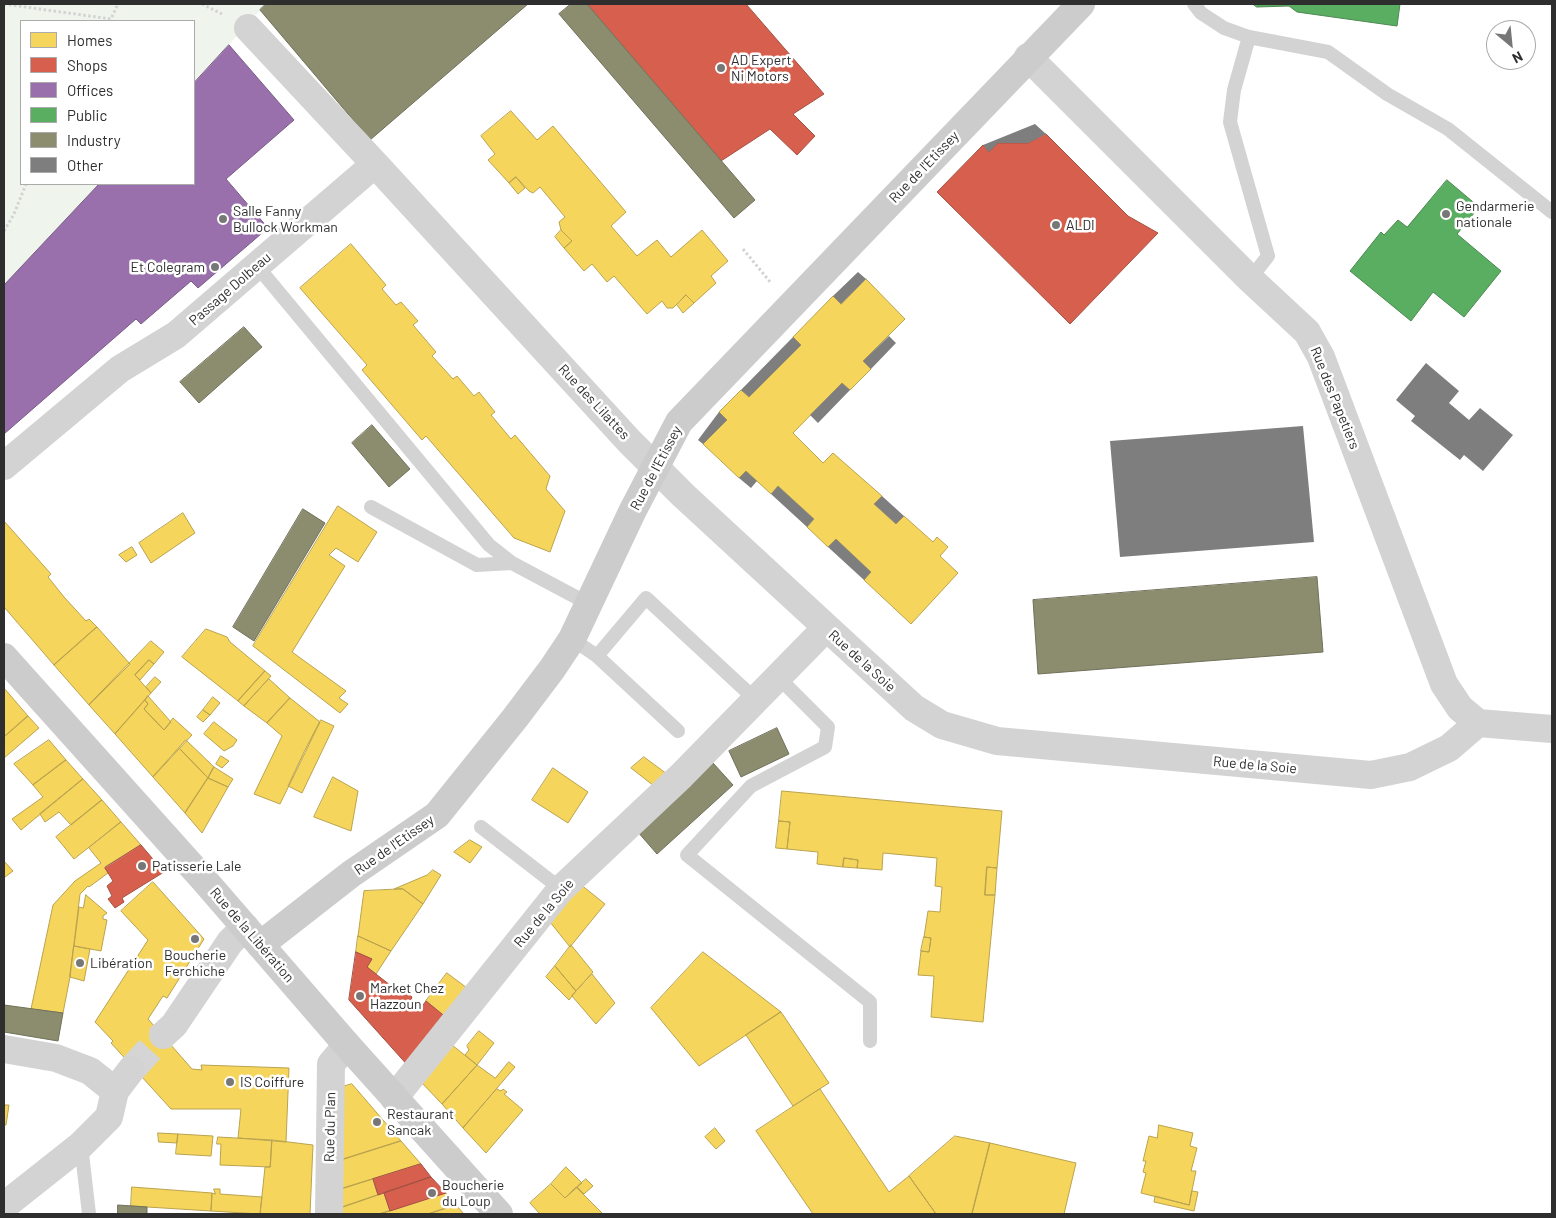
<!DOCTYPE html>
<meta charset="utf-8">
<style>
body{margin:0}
#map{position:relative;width:1556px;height:1218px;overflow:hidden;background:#fff;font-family:Barlow,sans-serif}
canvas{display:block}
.frame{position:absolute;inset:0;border:5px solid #2e2e2e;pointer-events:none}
.legend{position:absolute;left:20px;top:20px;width:175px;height:165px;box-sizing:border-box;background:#fff;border:1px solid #ababab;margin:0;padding:6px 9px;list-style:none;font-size:15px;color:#2e2e2e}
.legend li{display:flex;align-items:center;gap:10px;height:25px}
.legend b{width:25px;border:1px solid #ababab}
.north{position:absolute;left:1486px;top:20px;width:50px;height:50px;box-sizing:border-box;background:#fff;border:1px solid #ababab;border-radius:50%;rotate:152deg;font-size:14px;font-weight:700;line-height:20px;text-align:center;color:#2e2e2e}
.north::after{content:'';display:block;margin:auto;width:18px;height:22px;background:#777;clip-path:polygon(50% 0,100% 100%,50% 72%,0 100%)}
</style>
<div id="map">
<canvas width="1556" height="1218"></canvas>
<div class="frame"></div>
<ul class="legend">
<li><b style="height:14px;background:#f6d55c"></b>Homes</li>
<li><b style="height:14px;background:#d6604d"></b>Shops</li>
<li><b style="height:14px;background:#9970ab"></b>Offices</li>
<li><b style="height:14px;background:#5aae61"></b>Public</li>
<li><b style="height:14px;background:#8c8c6e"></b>Industry</li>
<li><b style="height:14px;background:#7e7e7e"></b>Other</li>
</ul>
<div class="north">N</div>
</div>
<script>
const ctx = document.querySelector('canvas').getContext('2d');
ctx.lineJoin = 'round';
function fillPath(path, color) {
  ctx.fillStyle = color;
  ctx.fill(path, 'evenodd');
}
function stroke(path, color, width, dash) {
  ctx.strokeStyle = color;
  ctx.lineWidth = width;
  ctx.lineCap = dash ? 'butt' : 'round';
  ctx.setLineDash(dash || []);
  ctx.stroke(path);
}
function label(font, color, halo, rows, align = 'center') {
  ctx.font = font + ' Barlow,sans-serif';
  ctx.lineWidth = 5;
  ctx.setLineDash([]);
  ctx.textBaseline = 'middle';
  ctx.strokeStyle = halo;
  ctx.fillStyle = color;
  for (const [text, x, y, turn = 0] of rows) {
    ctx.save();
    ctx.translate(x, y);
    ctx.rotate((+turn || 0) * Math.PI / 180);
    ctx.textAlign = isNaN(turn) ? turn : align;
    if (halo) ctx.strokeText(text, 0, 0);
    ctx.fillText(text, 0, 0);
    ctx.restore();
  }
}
const green = new Path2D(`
 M4,4h262l-72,79v-62h-173v163h78l-95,101z`);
const homes = new Path2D(`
 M511,111l26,29 16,-14 73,86 -15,14 26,30 20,-16 14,17 31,-27 26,31 -17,15 5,7 -22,20 -8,-8 -13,13h-6l-5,-7 -15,13 -33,-38 -7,6 -15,-18 -8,7 -20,-23 8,-7 -11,-11 -2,-8 6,-5 -25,-30 -7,6 -4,-2 -13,-14 -7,6 -21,-23 7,-6 -14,-18z
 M516,177l9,11 -7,6 -9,-11z
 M561,230l11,11 -8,7 -9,-11z
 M351,244l35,41 -4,4 14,16 5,-3 17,19 -5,4 23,27 -4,4 21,23 4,-3 17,20 5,-4 16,20 -4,3 20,24 4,-4 35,41 -4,13 19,22 -15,41 -36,-14 -88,-102 -4,4 -60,-70 5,-5 -67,-77z
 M866,279l39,40 -42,42 8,8 -21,21 -8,-7 -49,50 30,30 10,-10 49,43 -8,8 22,20 8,-8 29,26 4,-5 11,10 -8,9 18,17 -47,51 -47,-44 7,-8 -35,-33 -8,8 -21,-20 7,-8 -36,-33 -7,8 -25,-23 -7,7 -36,-34 24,-24 -8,-8 22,-22 8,7 52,-52 -8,-8 40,-41 8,8z
 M686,295l8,8 -11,10 -6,-8z
 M338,506l39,26 -19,30 -22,-14 -7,7 16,11 -53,86 54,39 -7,7 9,6 -8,9 -87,-67z
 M183,513l12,20 -44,30 -12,-20z
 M4,521l47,53 -3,3 16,20 22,24 3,-2 8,8 -43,38 -50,-58z
 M132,547l5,8 -11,7 -7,-7z
 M97,627l33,37 -41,41 -35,-40z
 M206,629l21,8 3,5 35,29 -27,30 -56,-44z
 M151,641l13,11 -10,12 -5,-4 -14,15 16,18 -36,41 -26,-29z
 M149,660l5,4 -14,16 -5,-5z
 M265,671l6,5 -27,30 -6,-5z
 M155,677l6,5 -10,11 -5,-6z
 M269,679l21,19 -23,25 -23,-17z
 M4,688l24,28 -24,21z
 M148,696l23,26 -7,8 -20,-21 4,-5 -3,-4z
 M213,697l7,6 -10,12 -7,-5z
 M290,698l30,24 -40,82 -26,-10 28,-58 -15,-13z
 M145,700l3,4 -4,5 20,21 9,-12 19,17 -39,42 -38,-43z
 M203,710l7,5 -7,7 -6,-5z
 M28,716l11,12 -35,30v-21z
 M321,720l13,6 -32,67 -14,-7 16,-34z
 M214,722l23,18 -4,6 -9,5 -20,-17z
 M49,740l17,20 -33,25 -19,-21z
 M186,740l28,27 -6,11 -29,-30z
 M179,748l29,30 -23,35 -32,-36z
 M221,756l8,5 -7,7 -6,-4z
 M644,757l23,17 -13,12 -23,-18z
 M66,760l17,19 -62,51 -9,-11 31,-22 -10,-12z
 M214,767l19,12 -5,8 -20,-9z
 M553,768l35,24 -20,31 -36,-23z
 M333,777l25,14 -7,40 -37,-14z
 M208,778l20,9 -26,46 -17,-20z
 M83,779l19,21 -31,25 -12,-13 -14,10 -5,-8z
 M782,791l220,20 -5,57 -10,-1 -2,28h10l-12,127 -52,-5 3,-41 -16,-1 3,-24 8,1 2,-14 -7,-1 4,-26 12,1 2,-25 -7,-1 2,-28 -54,-5 -1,17 -25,-2 1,-8 -14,-2 -1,9 -26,-3 1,-12 -31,-3 3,-27 -11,-1z
 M102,800l19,22 -47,37 -18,-22z
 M779,821l11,1 -3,27 -11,-1z
 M121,822l20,23 -35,21 -1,2 3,5 -19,14 -1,-1 -8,8 -10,83 -7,36 -32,-4 22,-104 22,-24 26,-18 -12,-15z
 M470,840l12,7 -12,16 -16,-11z
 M844,858l14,2 -1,8 -14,-1z
 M4,861l9,10 -8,6h-1z
 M987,867l10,1 -2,27h-10z
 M433,870l8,5 -18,29 -20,-15h-9l33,-14z
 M153,882l51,57 -37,59 -4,-2 -15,23 44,50 10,1 -1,-5 88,3 -3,74 -48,-4 3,-29h-70l-60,-66 2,-2 -18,-19 53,-82 -27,-29z
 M580,884l25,20 -35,43 -20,-25z
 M403,889l20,15 -32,47 -33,-15 6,-45z
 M86,895l21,18 -4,3v3l4,1 -6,31 -27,-5 5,-39 4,1z
 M358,936l33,15 -15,23 -9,-7 5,-8 -16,-7z
 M924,937l7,1 -2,14 -8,-1z
 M571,945l22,27 -17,19 -21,-25z
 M74,946l16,3 -6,32 -14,-4z
 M703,952l78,60 -82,54 -48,-58z
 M555,966l21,25 -7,9 -23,-23z
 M447,973l24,18 -23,28 -22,-18z
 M592,974l23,29 -19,21 -24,-28z
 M781,1012l48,71 -36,23 -47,-71z
 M479,1031l15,12 -17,22 -12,-10 4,-5 -2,-4z
 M452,1045l25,20 -35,39 -20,-21z
 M509,1062l6,5 -52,61 -21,-24 35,-39 18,13z
 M352,1084l49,57 -60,19 1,-73z
 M497,1089l4,2 2,-2 4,3 -3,2 19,16 -37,43 -23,-25z
 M820,1089l69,103 20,-16 27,38h-123l-57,-83z
 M4,1105h5l-3,20h-2z
 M1159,1125l34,8 -3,13 7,2 -6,23h5l-7,34 -48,-12 5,-20 -3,-1 3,-11h-3l6,-25 8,2z
 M715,1128l10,13 -9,8 -11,-12z
 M158,1133l20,1 -1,9 -18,-1z
 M178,1134l35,2 -2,20 -35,-2z
 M955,1136l35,7 -18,71h-36l-27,-38z
 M218,1137l54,3 -2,27 -50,-2 1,-21h-4z
 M272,1140l41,5 -3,69h-50l5,-47h5z
 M401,1141l20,23 -80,25v-29z
 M990,1143l86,20 -12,51h-92z
 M566,1167l16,16 -17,15 -14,-14z
 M373,1179l5,16 -38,13 1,-19z
 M586,1179l7,7 -9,8 -7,-7z
 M551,1184l14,14 11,-11 27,27h-63l-10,-11z
 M132,1187l80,6 -1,18 -80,-5z
 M214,1189h6v5l42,3 -2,17 -49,-3 1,-18 3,1z
 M1192,1191l6,1 -4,19 -40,-9 1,-6 34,9z
 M384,1193l6,18 -11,3h-39v-6z
 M446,1193l10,12 -28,9h-49z
 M456,1205l8,9h-36z`);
const shops = new Path2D(`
 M587,4h159l78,90 -31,20 22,22 -18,19 -27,-26 -49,32z
 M1046,134l82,82 30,17 -88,91 -133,-132 46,-47 6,7 9,-9h30z
 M141,845l23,27 -42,26 2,4 -9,6 -7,-9 4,-3 -5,-10 6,-5 -8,-13z
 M356,952l16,7 -5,8 37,29 3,-4 5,5 -2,5 10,7 6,-8 22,18 -38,49 -61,-68z
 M421,1164l10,13 -53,18 -5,-16z
 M431,1177l15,16 -56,18 -6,-18z`);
const offices = new Path2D(`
 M229,45l65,75 -68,59 42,49 -70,60 -7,-7 -50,43 -5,-5 -132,115v-149l95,-101h95v-101z`);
const public = new Path2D(`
 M1253,4h147l-3,22 -100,-14 -8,-6 -32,1z
 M1447,180l32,27 -22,27 44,37 -37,46 -31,-25 -22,29 -61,-50 31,-39 3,3 14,-15 9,7z`);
const industry = new Path2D(`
 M266,4h262l-158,136 -110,-130z
 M571,4h16l168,196 -21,18 -175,-204z
 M244,327l18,20 -63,56 -19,-21z
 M372,425l38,44 -21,18 -37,-44z
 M303,509l22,14 -71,118 -21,-14z
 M1317,577l6,75 -285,22 -5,-74z
 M777,728l12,26 -48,23 -12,-26z
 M713,763l20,22 -76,69 -20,-23z
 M4,1005l59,8 -5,28 -54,-9z
 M118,1205l29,2v7h-29z`);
const building = new Path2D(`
 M1035,124l11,10 -18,9h-30l-9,9 -6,-7z
 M858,272l8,7 -25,25 -8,-8z
 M889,336l7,7 -25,26 -8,-8z
 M793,337l8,8 -52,52 -8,-7z
 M1426,363l33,28 -10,12 20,17 11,-12 33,27 -30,36 -19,-16 -4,5 -49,-39 4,-5 -19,-16z
 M842,383l8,7 -32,33 -8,-8z
 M719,412l8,8 -24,24 -5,-4z
 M1303,426l11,116 -194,15 -10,-116z
 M746,471l11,10 -6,7 -12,-10z
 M778,486l36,33 -7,8 -36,-33z
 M882,496l22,20 -8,8 -22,-20z
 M836,539l35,33 -7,8 -36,-33z`);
const streetTunnel = new Path2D(`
 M131,1070l32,-35`);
const path = new Path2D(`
 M4,4l107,15 7,-15
 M202,4l20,10
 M4,231l10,-17 12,-30
 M743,249l28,34`);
const lane = new Path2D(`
 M1194,4l7,9 23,15 25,9 79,15 59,42 61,35 104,83
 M1249,37l-15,53 -4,32 38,134 -18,23
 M257,266l232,279 23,18
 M371,507l106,58 35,-2 77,41
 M572,639l25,17
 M778,677l50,50 -3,20 -74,39 -64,69 183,147v39
 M678,731l-81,-75 49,-58 110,102
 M481,827l80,62
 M81,1145l8,69`);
const street = new Path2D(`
 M1028,57l222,222 57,53 14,25 123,327 16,24 18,15 74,6
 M375,164l254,277 54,54 231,213 28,17 55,16 374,34 39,-8 39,-19 29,-25
 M4,466l116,-97 56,-34 199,-171 -127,-136
 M163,1035l11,-10 56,-83 15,-15
 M4,1049l52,9 34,13 25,20
 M394,1098l167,-209 120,-113 145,-148
 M4,1206l77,-61 28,-28 6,-26 16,-21
 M329,1214l2,-150 16,-19`);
const secondary = new Path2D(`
 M4,657l201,224 142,164 152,169
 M260,945l91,-71 86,-59 78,-97 37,-49 20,-30 61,-129 46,-88 402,-418`);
const markers = [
 [721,68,5,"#777"],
 [1446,214,5,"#777"],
 [223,219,5,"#777"],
 [1056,225,5,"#777"],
 [215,267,5,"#777"],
 [142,866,5,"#777"],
 [195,939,5,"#777"],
 [80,963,5,"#777"],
 [360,996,5,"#777"],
 [230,1082,5,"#777"],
 [377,1122,5,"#777"],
 [432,1193,5,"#777"]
];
const poiNames = [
 ["AD Expert",731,60],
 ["Ni Motors",731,76],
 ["Gendarmerie",1456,206],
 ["nationale",1456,222],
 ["Salle Fanny",233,211],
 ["Bullock Workman",233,227],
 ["ALDI",1066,225],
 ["Et Colegram",205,267,"right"],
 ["Patisserie Lale",152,866],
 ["Boucherie",195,955,"center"],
 ["Ferchiche",195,971,"center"],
 ["Libération",90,963],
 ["Market Chez",370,988],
 ["Hazzoun",370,1004],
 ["IS Coiffure",240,1082],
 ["Restaurant",387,1114],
 ["Sancak",387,1130],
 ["Boucherie",442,1185],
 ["du Loup",442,1201]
];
const streetNames = [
 ["Rue de l'Etissey",924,167,-46],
 ["Passage Dolbeau",230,289,-41],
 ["Rue des Papetiers",1335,398,68],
 ["Rue des Lilattes",594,402,47],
 ["Rue de l'Etissey",656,468,-62],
 ["Rue de la Soie",862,661,42],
 ["Rue de la Soie",1255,765,5],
 ["Rue de l'Etissey",394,845,-35],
 ["Rue de la Soie",544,913,-50],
 ["Rue de la Libération",252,935,49],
 ["Rue du Plan",330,1127,-89]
];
fillPath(green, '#eff5ec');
fillPath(homes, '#f6d55c');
stroke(homes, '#baa34e', 1);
fillPath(shops, '#d6604d');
stroke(shops, '#a45144', 1);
fillPath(offices, '#9970ab');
stroke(offices, '#795c86', 1);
fillPath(public, '#5aae61');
stroke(public, '#4d8852', 1);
fillPath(industry, '#8c8c6e');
stroke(industry, '#70705b', 1);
fillPath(building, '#7e7e7e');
stroke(streetTunnel, '#d5d5d5', 28, [28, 14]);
stroke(path, '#d3d3d3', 3, [2.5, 2.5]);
stroke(lane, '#d3d3d3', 14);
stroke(street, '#d3d3d3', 28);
stroke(secondary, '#ccc', 28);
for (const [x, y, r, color] of markers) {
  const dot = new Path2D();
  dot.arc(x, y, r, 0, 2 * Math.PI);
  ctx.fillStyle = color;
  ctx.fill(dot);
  stroke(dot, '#fff', 2);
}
label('14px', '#2e2e2e', '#fff', poiNames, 'left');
label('14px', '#2e2e2e', '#fff', streetNames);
</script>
